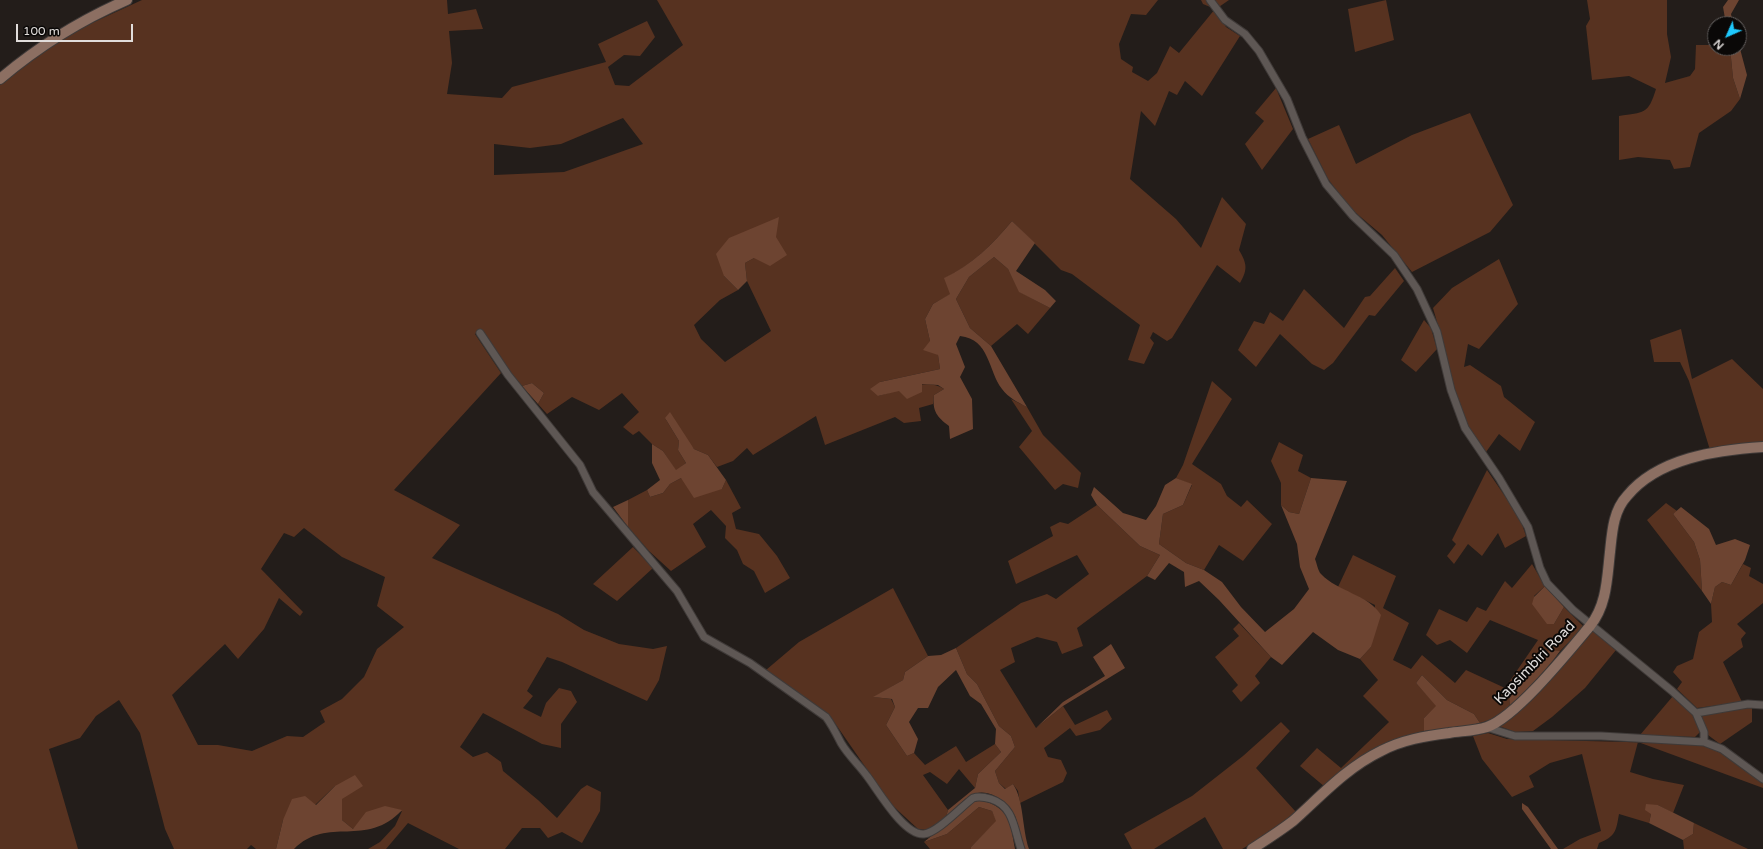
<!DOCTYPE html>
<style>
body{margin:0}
#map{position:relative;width:1763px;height:849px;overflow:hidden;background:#231d1a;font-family:"Varela Round",sans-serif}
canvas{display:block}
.north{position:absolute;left:1707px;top:16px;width:40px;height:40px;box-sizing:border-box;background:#0a0807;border:1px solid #605d5c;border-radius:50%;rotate:225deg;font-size:11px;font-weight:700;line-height:16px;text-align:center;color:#e1dddb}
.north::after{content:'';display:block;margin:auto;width:14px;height:18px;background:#1ec9fd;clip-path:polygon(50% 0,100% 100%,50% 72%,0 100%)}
.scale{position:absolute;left:16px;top:24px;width:117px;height:18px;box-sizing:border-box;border:2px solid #e1dddb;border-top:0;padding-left:5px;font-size:12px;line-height:14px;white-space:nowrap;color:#e1dddb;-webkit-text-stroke:3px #0a0807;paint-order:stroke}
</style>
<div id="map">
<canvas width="1763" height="849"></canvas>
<div class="north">N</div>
<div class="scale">100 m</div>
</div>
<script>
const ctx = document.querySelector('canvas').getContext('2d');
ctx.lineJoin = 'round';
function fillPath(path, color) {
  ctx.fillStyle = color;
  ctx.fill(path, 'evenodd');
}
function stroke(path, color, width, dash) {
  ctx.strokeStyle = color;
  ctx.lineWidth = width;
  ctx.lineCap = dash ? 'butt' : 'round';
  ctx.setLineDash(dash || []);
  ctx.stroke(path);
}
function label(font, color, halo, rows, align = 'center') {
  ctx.font = font + ' "Varela Round",sans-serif';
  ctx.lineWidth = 4;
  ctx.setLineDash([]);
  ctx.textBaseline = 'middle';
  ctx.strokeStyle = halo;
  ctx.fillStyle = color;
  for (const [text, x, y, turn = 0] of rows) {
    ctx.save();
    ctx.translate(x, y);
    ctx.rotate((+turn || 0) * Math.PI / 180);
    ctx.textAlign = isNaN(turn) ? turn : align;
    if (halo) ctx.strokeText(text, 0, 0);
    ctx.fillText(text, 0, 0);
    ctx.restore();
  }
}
const green = new Path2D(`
 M142,0h305l1,14 28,-5 7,20 -34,2 3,32 -5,31 55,4 10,-11 94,-25 -8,-18 49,-23 8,16 -15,19 -16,-1 -16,12 7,18 14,1 54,-41 -26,-45h501l-12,15 -15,-1 -12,30 2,15 12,8 -1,5 16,9 9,-8 13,-27 9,7 36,-44 -12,-5 -2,-4h28l-13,9 10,18 14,9 -38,60 -17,-15 -8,14 -8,-4 -14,35 -14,-15 -11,68 46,40 25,29 21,-51 24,27 -7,26c8,14 9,19 1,33l-23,-18 -45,73 -5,3 -14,-9 -3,6 4,5 -10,21 -16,-4 12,-35 -68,-51 -11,-4 -49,-49c-19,23 -40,44 -67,57l6,16 -18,10 -8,15 5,22 8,14 2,14 -60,13 -2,14c20,-5 48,-19 66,-7l-10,6 -1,9 -14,4 2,13 -17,2 -9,-6 -70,28 -9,-29 -63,39 -6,-7 -14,13 -16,6 -9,-12 -14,-6 -29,-31 14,23 -1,9 8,13 -10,8 -13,-20 -11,-7 -13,-13 -6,4 -10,-8 16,-15 -17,-19 -23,17 -27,-13 -25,17 -9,-10 6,-11 -12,-10 -10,3 -18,-21 -23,-36 -6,5 26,39 -107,117 66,35 -28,33 126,56 26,16 35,14 34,5 14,-3 -8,34 -12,21 -85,-39 -15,-5 -20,34 6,5 -10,12 18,9 5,-14 13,-15 12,3 6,11 -16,22v24l-19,-4 -59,-31 -23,34 13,10 14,-5 14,10 2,9 35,29 19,18 24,-29 6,-4 14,7 -1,19 -18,32 -20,-11 -14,6 -8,-10h-18l-17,21h-46l-51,-26 -22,26h-18l12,-7 15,-16 7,-15 -49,18 -11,-9v-22l-7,-12 -20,19 -32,15 -7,29h-20l-5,-4 -4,4h-73l-9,-20 -25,-96 -21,-33 -23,16 -16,22 -31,11 29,100h-78v-766l68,-49zM623,118l20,26 -79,28 -70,3v-31l36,4 31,-4zM776,237l-22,21 -9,5 2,18 24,50 -46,31 -24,-23 -7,-14 26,-25 18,-10 -14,-14zM304,528l38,29 43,20 -8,29 27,21 -27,22 -13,28 -22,22 -22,12 5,11 -22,15 -16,-1 -35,15 -34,-6h-20l-26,-50 53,-51 13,15 26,-30 15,-31 21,18 3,-4 -42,-43 23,-36 10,4z
 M1386,0l8,40 -39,12 -7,-43z
 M1587,0h80v34l4,23 -6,26 25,-7 5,-7 1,-24h19v3h15l3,30 7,21 -9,12 -32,22 -9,34 -16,2 -4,-9 -32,-3 -19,3v-44c25,-4 29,-1 37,-27l-27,-13 -37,4 -6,-54 4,-7z
 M1276,88l17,41 -31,41 -17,-26 19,-23 -9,-8z
 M1470,113l43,92 -23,27 -78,40 -30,-37 -32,-27 -22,-29 -20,-40 31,-14 17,39 56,-29z
 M994,257l14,12 12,23 30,16 -22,26 -11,-10 -26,22 -21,-18 -14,-29 13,-22z
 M1499,259l19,45 -39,45 -11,-5 -4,23 6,-2 31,21 3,11 31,25 -15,29 -21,-17 -13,18c-6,-8 -14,-17 -18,-26 -17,-37 -23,-79 -35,-118l19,-20z
 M1395,268l9,13 -29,35 -6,-1 -36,48 -9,7 -12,-6 -32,-30 -24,33 -18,-17 16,-29 10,3 6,-12 13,9 21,-32 40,39 21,-31 5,-1z
 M1424,320l7,8 6,21 -21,23 -15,-12z
 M1681,329l11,50 40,-20 31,30v54l-53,7 -21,-69 -9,-19h-26l-4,-22z
 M1212,381l20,18 -40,65 29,20 6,12 14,11 6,-7 25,24 -29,37 -24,-16 -15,25 -18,-7 -27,-19 4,-30 20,-9 9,-20 -16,-7 7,-13z
 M1011,399l16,8 16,28 38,38 -3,15 -15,-4 -8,6 -36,-43 13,-16z
 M1279,442l24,13 -5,16 13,7 -12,36 -10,-2 -8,-7v-22l-10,-22z
 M1487,470l33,48 6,18 -21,12 -7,-15 -16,23 -14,-12 -14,20 -7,-8 9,-12 -4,-4z
 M681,478l41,11 4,-9 15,28 -9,5 4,16 23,5 18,22 13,22 -25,15 -11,-22 -11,-7 -6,-14 -12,-12 1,-12 -15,-16 -18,14 13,23 -35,24 -22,-20 -21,-24v-27l19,-10 3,7 13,-4 7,-9z
 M1666,503l11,8 -4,3 21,28 6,18 2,31 -55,-71z
 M1097,505l43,41 20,9 -13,21 -70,52 6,18 -21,8 -5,-12 -20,-5 -26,11 4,14 -15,8 36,58 27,-22 12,19 32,-15 5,9 -12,11 -24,6 -6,-8 -26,20 4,9 13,3 6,13 -4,9 -43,21 -2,-12 -5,-7 -7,5 -7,-6 -4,-12 20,-24 -4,-11 -12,-10 -22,-42 -10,-10 -11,-26 65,-45 26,-9 9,5 33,-25 -12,-19 -61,29 -8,-23 45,-25 -3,-9 10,-5 8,2z
 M633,547l20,21 -36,33 -24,-17z
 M1353,555l43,21 -13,32 26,15 -16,37 18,9 11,-14 33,28 11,-13 39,18 33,-48 -48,-20 -23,33 -17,-13 -13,5 -11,-10 13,-26 28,13 10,-15 9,4 19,-30 7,7 20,-24 13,22 -11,10 20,28 10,-17 20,20 -24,24h-11l-40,46 1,9 -17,13 -13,4 -6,-9 -27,-14 -25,-25 -6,8 21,23 -13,12v13l-21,6 -29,12 -49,38 -25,-21 17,-18 24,20 48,-46 -26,-26 15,-16 -18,-21 11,-12 4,-42 -37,-18z
 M1743,564l8,4 -2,8 14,8v19l-26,21 9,9 -5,6 2,8 -20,15 19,40 -45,6 -20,-19 5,-7 -9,-10 4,-6 16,-7 6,-27 13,-10 -1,-18 4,-17 7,-5 9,3z
 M893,588l35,68 -23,16 -2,8 -29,17 17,2 4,8 -9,18 21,31 7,-3 11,12 31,-19 10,16 29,-18 6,8 -23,22 -3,14 -16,-19 -12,15 -17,-12 -7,3 25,35 -2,7 -19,13 -9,-1 -27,-25 -61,-88 -64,-46 33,-28z
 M1239,623l32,34 -16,19 5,7 -19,19 -9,-11 6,-6 -23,-28 24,-21 -6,-7z
 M1593,630l23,20 -31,38 -33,29 -19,14 -18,1 -16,-6 27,-22z
 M1673,696c11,10 27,20 27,36l-5,5 -55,-2z
 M1752,707v15l-32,22 -12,-9 -7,-17 3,-4z
 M1281,722l9,9 -34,37 40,44 -30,23 -24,14h-19l-18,-32 -51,32h-22l-8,-15 68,-38 51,-40z
 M1488,733l19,6 199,5 22,13 35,26v5l-125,-46 -8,30 23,7 31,6 -11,28 -15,-8 -7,9 -2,9 -30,-9c-3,17 -3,22 -20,29l-2,6h-34l17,-10 21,-8 -19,-77 -32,9 -21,13 5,11 -22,10 -30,-38 -9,-23z
 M979,807l13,4 5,10 -26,26v2h-41l-6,-7 23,-8z
 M1694,823l52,25 2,1h-64l-1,-9 10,-6z`);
const forest = new Path2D(`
 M1728,0h11l-8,14 2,10h-7l-3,-17z
 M1739,45l8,30 -7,24 -7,-21 -3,-30h9z
 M779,217l-3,20 11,18 -17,11 -16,-8 -9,5 2,18 -9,9 -14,-14 -8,-22 13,-16z
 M1012,221l23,22 -19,28 29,19 11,11 -6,7 -31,-16 -11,-23 -14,-12 -25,20 -13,22 14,29 21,18 36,61c-10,-5 -18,-9 -25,-18 -14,-18 -12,-50 -42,-53l-4,8 9,23 -5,10 12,22 1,30 -23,10 -1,-13c-12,-9 -17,-15 -15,-31l10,-6 -6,-4 -16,-1v8l-15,7 -8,-8 -21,5 -8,-7 10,-7 60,-13 -2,-14 -15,-5 7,-9 -5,-22 8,-15 17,-10 -6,-16c28,-13 49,-34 68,-57z
 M532,383l12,10 -6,11 -16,-18z
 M670,412l24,37 14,6 18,25 -4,9 -28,9 -13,-20 -11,6 -7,9 -13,4 -3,-7 13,-10 -8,-17v-19l11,7 13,19 10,-7 -8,-13 1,-9 -14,-23z
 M1176,478l16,6 -9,21 -20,9 -4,30 27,19 18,7 18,12 19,25 24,25 29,-23 15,-20 -9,-22 -3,-23 -16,-39 8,7 10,2 12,-36 36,3 -32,78c2,5 3,12 6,15 17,18 47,20 60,41l-10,32 -11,12 -22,-9 -25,-18 -31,33 -11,-8 -52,-57 -20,-19 -14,6 -1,-15 -15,-9 -14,17 -8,-4 13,-21 -20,-9 -43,-41 -6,-10 3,-8 29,26 23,7 10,-14 9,-21z
 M628,500v27l-15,-20z
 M1681,507l28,22 7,16 19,-6 15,6 -5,15 -14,25 -9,-3 -7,5 -4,17 -9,-13 -2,-31 -6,-18 -21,-28z
 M1545,586l19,21 -10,17h-7l-15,-20 2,-7z
 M1111,644l14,24 -62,38 -27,22 27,-26 42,-26 -12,-19z
 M956,648l11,26 10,10 22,42 12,10 4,11 -20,24 4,12 6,6 8,-5c11,16 9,45 16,65h-5c-4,-11 -5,-23 -9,-33 -6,-14 -28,-30 -43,-21 -10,5 -18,15 -26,22l2,-7 27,-22 3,-14 23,-22 -6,-8 1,-15 -15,-25 -11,-8 -14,-26 -18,17 -10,21h-10l-9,14 9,17 -4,14 -7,3 -21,-31 9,-18 -3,-8 -19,-2 30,-17 2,-8 23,-16 13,-1z
 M1549,650l11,1c-15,21 -32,38 -50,55l-1,-9z
 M1422,675l25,25 27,14 6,9 -17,4 -39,4v-13l12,-12 -20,-23z
 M355,775l8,11 -21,13v21l11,9 13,-17 19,-6 17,4c-36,39 -74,5 -108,39h-18l7,-29 9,-21 13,-3 11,9 19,-19z
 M982,800c29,10 28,21 33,49h-44v-2l25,-26 -4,-10 -13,-4 -32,27 -23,8 49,-40z
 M1522,803l6,4 30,42h-7l-29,-40z
 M1646,804l12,1 36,18 -1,11 -10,6 -34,-17 2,-9 -6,-4z`);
const street = new Path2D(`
 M1210,0l15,20 20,14 14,17 28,48 15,38 24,47 27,32 41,39 23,34 20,43 14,58 14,38 34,50 29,49 12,41 7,15 26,27 99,81 24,22 8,19v10
 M480,333l28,42 72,90 13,27 84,99 27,46 46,26 76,54c6,8 10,16 15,26 7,12 18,22 26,33 11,14 37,60 57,58 13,-1 37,-27 49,-36 6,-2 11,-1 18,1 23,7 23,31 30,50
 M1696,713l52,-9 15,1
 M1486,727l29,9h86l103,6 18,7 41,30`);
const secondary = new Path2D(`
 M0,79c39,-33 81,-59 127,-79
 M1252,849c14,-9 28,-18 41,-28 28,-25 53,-53 88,-70 21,-11 44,-15 68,-18 12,-2 26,-2 38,-6 29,-10 82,-76 103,-101 17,-21 17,-48 20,-74 2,-19 3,-41 17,-56 31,-38 90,-46 136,-49`);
const streetNames = [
 ["Kapsimbiri Road",1535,663,-46]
];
fillPath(green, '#573220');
fillPath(forest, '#6d4431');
stroke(street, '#3f3a38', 9);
stroke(secondary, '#3f3a38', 12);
stroke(street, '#5e5754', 7);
stroke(secondary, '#8c6f62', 10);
label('14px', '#e1dddb', '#0a0807', streetNames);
</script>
